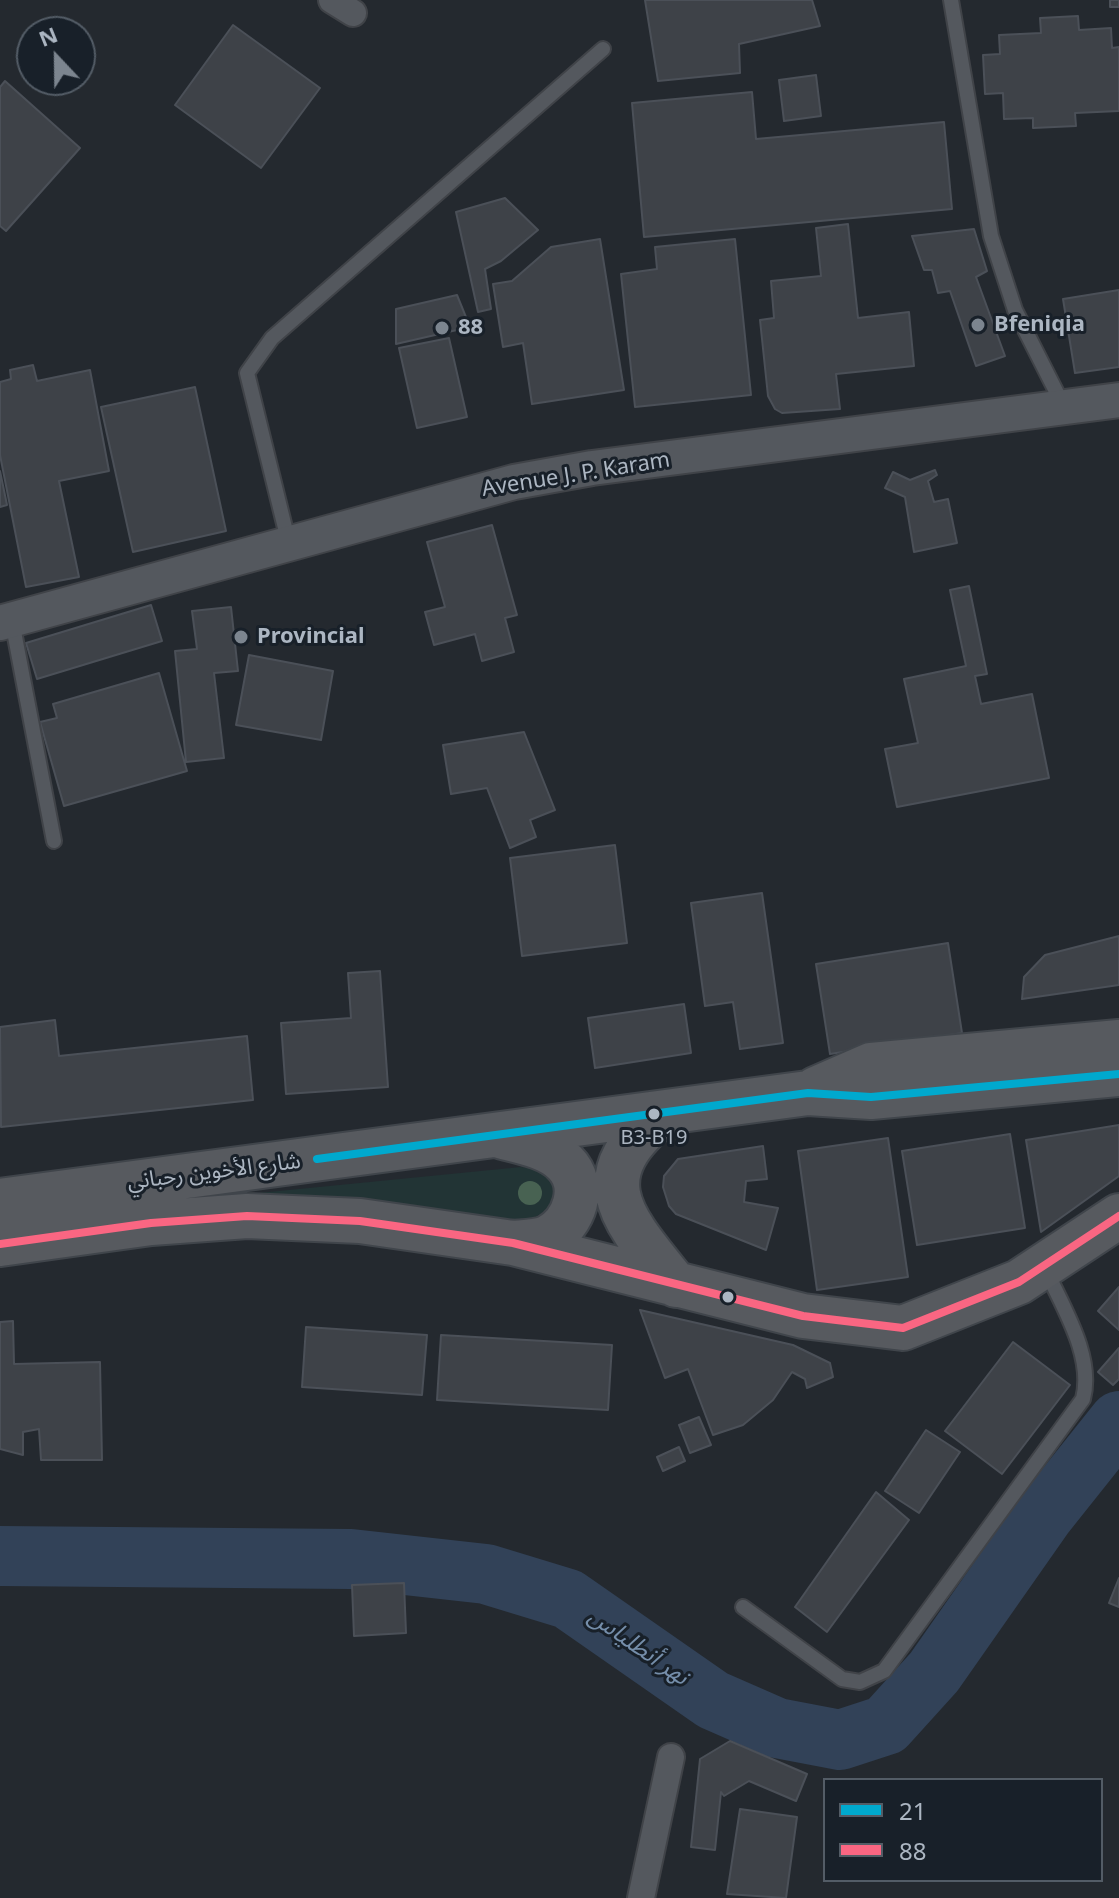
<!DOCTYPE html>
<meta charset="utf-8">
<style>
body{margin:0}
#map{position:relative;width:1119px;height:1898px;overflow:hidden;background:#24292f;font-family:"Noto Sans",sans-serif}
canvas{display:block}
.legend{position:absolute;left:823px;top:1778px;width:280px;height:104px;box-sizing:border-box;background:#182029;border:2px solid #535c66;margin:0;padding:10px 14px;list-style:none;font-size:24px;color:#acb6c2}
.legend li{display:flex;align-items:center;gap:16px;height:40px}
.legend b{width:40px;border:2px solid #535c66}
.north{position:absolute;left:16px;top:16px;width:80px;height:80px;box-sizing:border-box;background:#182029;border:2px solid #535c66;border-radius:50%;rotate:338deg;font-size:22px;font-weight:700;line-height:32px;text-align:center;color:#acb6c2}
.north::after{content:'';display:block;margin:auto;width:28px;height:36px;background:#7c858f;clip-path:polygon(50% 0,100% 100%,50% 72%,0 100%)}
</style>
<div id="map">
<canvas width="1119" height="1898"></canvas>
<ul class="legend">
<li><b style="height:10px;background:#00a9ce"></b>21</li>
<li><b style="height:10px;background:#fa6682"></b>88</li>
</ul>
<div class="north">N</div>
</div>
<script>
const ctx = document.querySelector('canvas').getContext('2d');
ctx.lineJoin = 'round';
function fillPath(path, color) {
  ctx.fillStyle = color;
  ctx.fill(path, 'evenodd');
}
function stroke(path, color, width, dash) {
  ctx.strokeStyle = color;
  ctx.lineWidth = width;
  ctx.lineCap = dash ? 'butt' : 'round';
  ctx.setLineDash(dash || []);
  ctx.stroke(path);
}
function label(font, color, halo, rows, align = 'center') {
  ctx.font = font + ' "Noto Sans","Noto Sans Arabic",sans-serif';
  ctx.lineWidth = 6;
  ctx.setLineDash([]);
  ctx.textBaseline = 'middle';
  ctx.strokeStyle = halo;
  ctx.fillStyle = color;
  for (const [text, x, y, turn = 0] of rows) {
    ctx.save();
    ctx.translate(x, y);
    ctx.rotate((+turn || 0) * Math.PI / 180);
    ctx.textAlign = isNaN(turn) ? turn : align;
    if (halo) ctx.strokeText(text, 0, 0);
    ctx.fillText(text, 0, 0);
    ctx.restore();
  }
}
const green = new Path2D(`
 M521,1167l17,2 18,19c-7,26 -18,30 -42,35l-336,-22z`);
const river = new Path2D(`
 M0,1556l351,3 135,15 82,25 145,101 64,28 63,12 46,-15 48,-53 110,-157 75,-94`);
const building = new Path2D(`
 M645,0h167l8,26 -81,18 1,29 -82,8z
 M1110,0h9v7h-9z
 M1078,16l1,14 32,-2 1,20 7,-1v64l-44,2 1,13 -43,2v-10l-29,1 -1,-26 -18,1 -2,-39 17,-1 -1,-19 42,-2 -1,-15z
 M233,25l87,63 -59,80 -86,-63z
 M816,75l5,41 -37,5 -5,-41z
 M5,81l75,67 -74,83 -6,-5v-139z
 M752,92l4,47 188,-17 8,87 -308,28 -12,-134z
 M505,198l33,32 -37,31 -16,8 6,40 -13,3 -22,-100z
 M848,224l10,94 51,-6 5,54 -78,8 4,35 -58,4 -7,-4 -7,-13 -8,-76 14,-2 -3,-37 50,-5 -5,-48z
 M974,229l13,42 -11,6 29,79 -29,10 -26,-75 -12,2 -6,-23h-8l-12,-34z
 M600,239l24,151 -92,14 -9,-61 -20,4 -10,-63 19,-3 39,-34z
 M735,239l16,156 -116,12 -14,-133 36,-5 -2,-22z
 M1119,290v77l-44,6 -12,-74z
 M457,295l13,32 -74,17v-35z
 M449,338l18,79 -50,11 -18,-80z
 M33,365l4,16 53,-11 19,101 -50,10 20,96 -53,10 -26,-132v-73l11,-3 -1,-9z
 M195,387l31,144 -93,21 -32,-145z
 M935,470l2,5 -9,6 6,21 14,-3 9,44 -43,9 -9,-55 -20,-9 8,-16 17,8z
 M0,471l7,34 -7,2z
 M492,525l25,90 -12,3 9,34 -32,9 -7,-27 -41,11 -9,-33 20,-5 -18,-65z
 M969,586l18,88 -12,2 6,28 51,-10 17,84 -152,29 -12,-58 33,-6 -14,-64 62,-13 -16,-76z
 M151,605l11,36 -125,38 -11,-36z
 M231,607l7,64 -24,2 10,85 -38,4 -11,-111 22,-2 -5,-38z
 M249,655l84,16 -12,69 -85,-15z
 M159,673l28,98 -123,35 -24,-84 17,-4 -4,-14z
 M524,732l31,78 -25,10 6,17 -26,11 -23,-60 -36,6 -8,-49z
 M615,845l12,98 -105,13 -12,-98z
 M762,893l21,150 -43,6 -7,-47 -28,4 -14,-103z
 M1119,936v49l-97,14 2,-22 21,-22z
 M948,943l14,90 -132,21 -14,-90z
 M380,971l8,116 -102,7 -5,-71 70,-5 -3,-45z
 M684,1004l7,49 -96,15 -7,-50z
 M55,1020l4,36 188,-20 6,64 -252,27 -1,-100z
 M1119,1125v51l-78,56 -15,-92z
 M1010,1134l15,94 -108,17 -15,-94z
 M888,1138l20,139 -91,13 -19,-139z
 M763,1146l4,33 -21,2 -2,21 34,6 -12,42 -90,-36 -7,-8 -6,-19 1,-11 14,-17z
 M1119,1287v43l-21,-19z
 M640,1310l153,35 37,18 3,14 -26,11 -2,-9 -13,-7 -19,28 -30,25 -30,10 -25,-66 -23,9z
 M13,1321l1,43 86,-2 2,98h-61l-2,-31 -16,3v23l-23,-6v-127z
 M306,1327l121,8 -5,60 -120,-8z
 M441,1335l171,10 -4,65 -171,-10z
 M1013,1342l57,43 -68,89 -57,-43z
 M1119,1348v31l-6,6 -15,-13z
 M699,1417l12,28 -21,8 -11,-28z
 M926,1430l34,22 -41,61 -34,-22z
 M679,1447l6,14 -22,10 -6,-14z
 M876,1492l33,28 -82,112 -32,-25z
 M1119,1578v29l-10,-4z
 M404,1583l2,50 -52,3 -2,-51z
 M730,1741l77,33 -11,27 -47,-20 -25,15 -3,-4 -6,58 -24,-3 9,-88z
 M740,1809l57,8 -11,81 -59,-4z`);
const service = new Path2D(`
 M951,0l40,236 24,74 49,97
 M289,544l-42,-171 25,-35 331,-289
 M12,621l42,220
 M743,1607l99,72 18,3 24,-11 199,-272c11,-43 -20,-91 -37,-129`);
const minor = new Path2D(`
 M332,0l21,13
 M641,1898l30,-141`);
const tertiary = new Path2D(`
 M0,623l514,-141 78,-14 527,-68`);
const trunk = new Path2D(`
 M816,1089l55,-24 248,-23
 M664,1113c-83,65 -41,106 12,172
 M503,1137c20,5 47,10 62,26 23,23 9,60 -16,74 -10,5 -25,5 -36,6
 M0,1201l808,-108 63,4 248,-23
 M0,1244l151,-21 96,-7 113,5 153,22 290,73 100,12 116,-46 100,-66`);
const bus1 = new Path2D(`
 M317,1159l491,-66 63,4 248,-23`);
const bus2 = new Path2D(`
 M0,1244l151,-21 96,-7 113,5 153,22 290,73 100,12 116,-46 100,-66`);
const trees = [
 [530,1193]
];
const markers = [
 [978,325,8,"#7c858f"],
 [442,328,8,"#7c858f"],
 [241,637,8,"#7c858f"],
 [654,1114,7,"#acb6c2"],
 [728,1297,7,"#acb6c2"]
];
const busNames = [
 ["B3-B19",654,1138]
];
const poiNames = [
 ["Bfeniqia",994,325],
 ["88",458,328],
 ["Provincial",257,637]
];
const streetNames = [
 ["Avenue J. P. Karam",576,475,-9],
 ["شارع الأخوين رحباني",214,1172,-7]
];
const waterNames = [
 ["نهر أنطلياس",638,1647,35]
];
fillPath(green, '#223435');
stroke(river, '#324258', 60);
fillPath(building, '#3e4248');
stroke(building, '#4b5058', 2);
stroke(service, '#404348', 18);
stroke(minor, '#404348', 30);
stroke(tertiary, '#404348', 38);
stroke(trunk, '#40454b', 48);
stroke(service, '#54585e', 14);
stroke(minor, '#54585e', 26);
stroke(tertiary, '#54585e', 34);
stroke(trunk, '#575a5f', 44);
stroke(bus1, '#00a9ce', 8);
stroke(bus2, '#fa6682', 8);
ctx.fillStyle = '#486252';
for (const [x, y] of trees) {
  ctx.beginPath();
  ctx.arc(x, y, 12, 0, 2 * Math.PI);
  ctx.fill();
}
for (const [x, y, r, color] of markers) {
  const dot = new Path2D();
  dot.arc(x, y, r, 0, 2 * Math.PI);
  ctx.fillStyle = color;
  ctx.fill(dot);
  stroke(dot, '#182029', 3);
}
label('20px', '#acb6c2', '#182029', busNames);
label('bold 22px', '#acb6c2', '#182029', poiNames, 'left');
label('22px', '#acb6c2', '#182029', streetNames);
label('italic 24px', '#758eaa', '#182029', waterNames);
</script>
